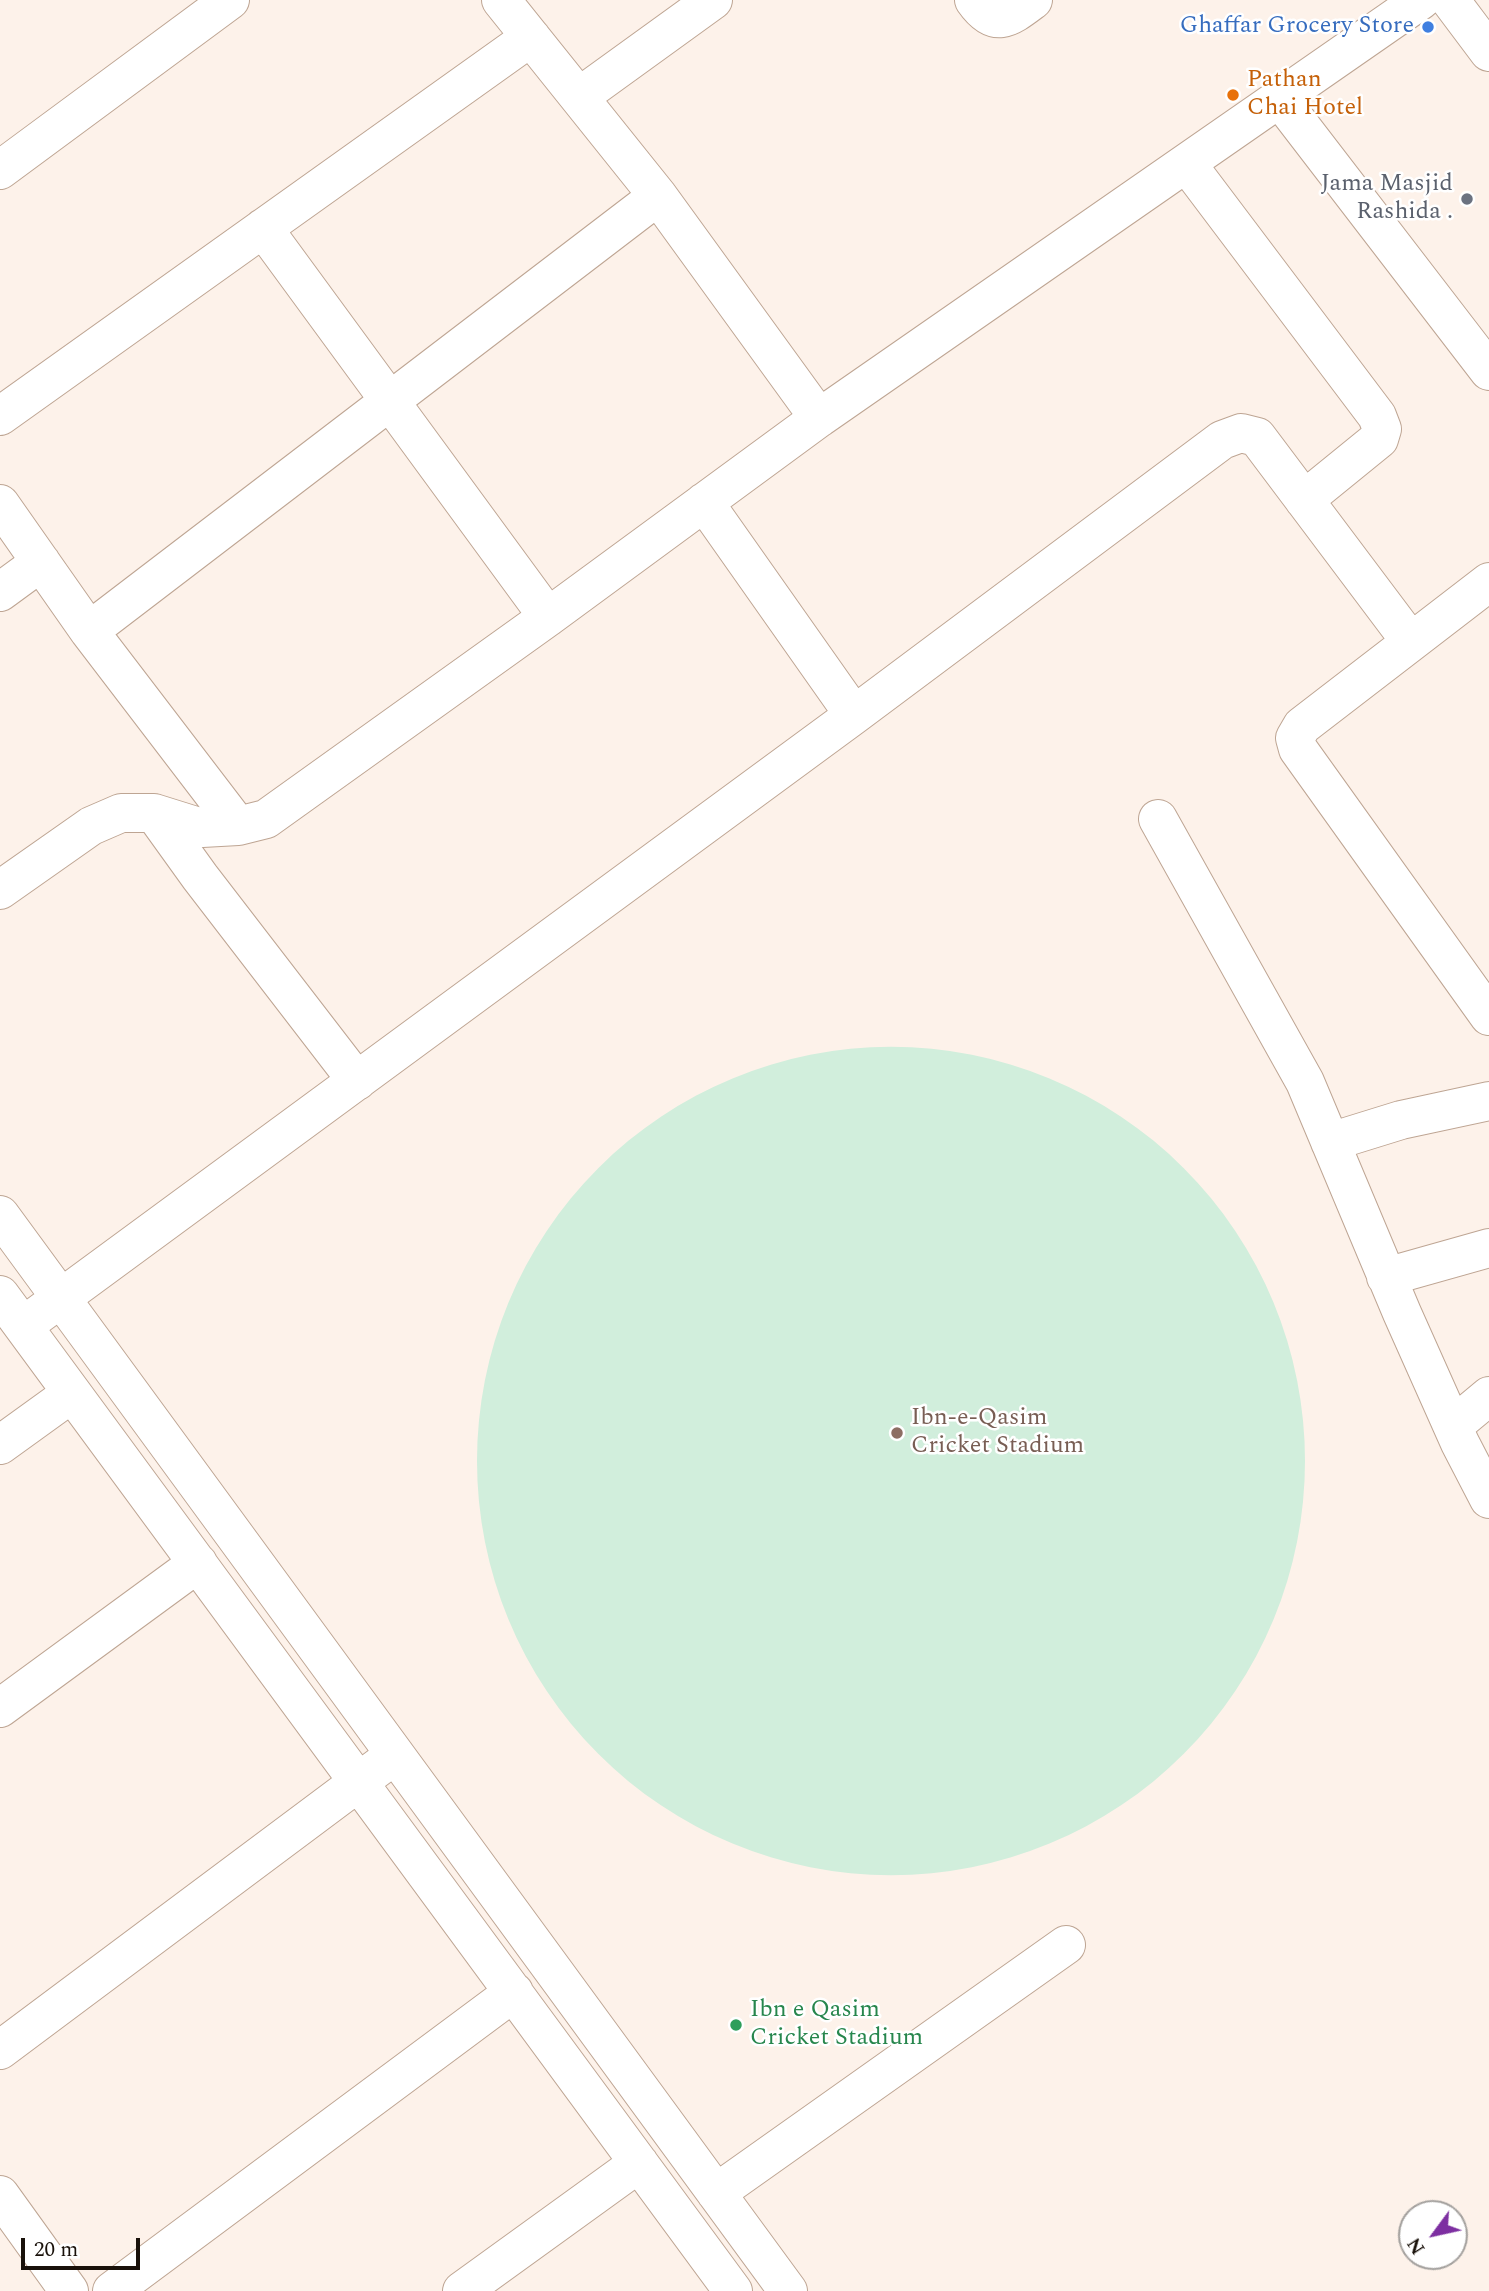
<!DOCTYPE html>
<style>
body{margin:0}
#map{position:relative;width:1489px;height:2291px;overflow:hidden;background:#fdf2ea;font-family:Spectral,serif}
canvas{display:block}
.north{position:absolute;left:1398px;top:2200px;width:70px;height:70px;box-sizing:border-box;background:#fff;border:2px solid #a3a09d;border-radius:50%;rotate:237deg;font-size:19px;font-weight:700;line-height:28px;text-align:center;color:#19110a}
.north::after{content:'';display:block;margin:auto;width:24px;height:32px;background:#7d2fa1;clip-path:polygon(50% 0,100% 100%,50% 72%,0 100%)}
.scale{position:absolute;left:21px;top:2238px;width:119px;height:32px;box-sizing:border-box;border:4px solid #19110a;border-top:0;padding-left:9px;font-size:21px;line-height:24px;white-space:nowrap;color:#19110a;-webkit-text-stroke:5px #fff;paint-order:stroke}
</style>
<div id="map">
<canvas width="1489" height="2291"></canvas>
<div class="north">N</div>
<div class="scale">20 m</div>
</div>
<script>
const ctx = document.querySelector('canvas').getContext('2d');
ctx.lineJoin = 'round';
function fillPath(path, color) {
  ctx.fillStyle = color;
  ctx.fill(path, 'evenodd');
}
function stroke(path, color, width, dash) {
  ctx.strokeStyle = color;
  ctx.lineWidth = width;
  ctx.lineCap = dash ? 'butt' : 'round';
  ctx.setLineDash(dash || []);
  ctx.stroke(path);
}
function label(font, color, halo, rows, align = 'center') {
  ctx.font = font + ' Spectral,serif';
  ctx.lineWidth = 5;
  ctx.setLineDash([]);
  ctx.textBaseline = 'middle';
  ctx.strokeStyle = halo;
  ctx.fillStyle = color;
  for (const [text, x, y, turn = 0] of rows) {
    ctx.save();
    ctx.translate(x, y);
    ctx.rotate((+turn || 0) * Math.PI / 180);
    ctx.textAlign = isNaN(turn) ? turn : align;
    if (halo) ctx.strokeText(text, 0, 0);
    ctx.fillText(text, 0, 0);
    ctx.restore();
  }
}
const green = new Path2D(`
 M477 1461a414 414 0 1 1 828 0a414 414 0 1 1-828 0Z`);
const minor = new Path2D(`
 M501,0l157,196 161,222
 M974,0c21,30 35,18 59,0
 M1450,0l39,52
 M579,97l134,-97
 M1280,99l209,272
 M1187,164l190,252 5,13 -3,10 -75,61
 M0,170l230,-170
 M263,228l285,389
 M0,416l531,-379
 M704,502l150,213
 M0,504l89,127 149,195
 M1489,582l-187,144 -7,12 3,11 191,267
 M0,592l41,-30
 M89,631l569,-435
 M154,813l46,64 157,204
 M1158,819l147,263 97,231 58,130 29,56
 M0,890l91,-64 30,-13h33l48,15 36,-2 28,-7 282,-202 271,-199 602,-418
 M1330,1142l71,-22 88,-19
 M0,1215l788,1076
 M1386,1277l103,-29
 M0,1295l733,996
 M23,1326l831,-611 368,-275 19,-7 16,4 154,205
 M1453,1426l36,-30
 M0,1445l72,-52
 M0,1708l198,-145
 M0,2050l380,-284
 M716,2193l350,-248
 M0,2195l69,96
 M112,2291l402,-299
 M462,2291l177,-128`);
const markers = [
 [1428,27,7,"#3f7fe0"],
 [1233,95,7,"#e8710a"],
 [1467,199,7,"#6b7280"],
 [897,1433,7,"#8d6e63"],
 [736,2025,7,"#2e9e5b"]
];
const shopNames = [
 ["Ghaffar Grocery Store",1414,27]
];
const foodNames = [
 ["Pathan",1247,81],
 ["Chai Hotel",1247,109]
];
const worshipNames = [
 ["Jama Masjid",1453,185],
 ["Rashida .",1453,213]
];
const educationNames = [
 ["Ibn-e-Qasim",911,1419],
 ["Cricket Stadium",911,1447]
];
const leisureNames = [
 ["Ibn e Qasim",750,2011],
 ["Cricket Stadium",750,2039]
];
fillPath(green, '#d1eedc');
stroke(minor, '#bea593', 40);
stroke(minor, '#fff', 38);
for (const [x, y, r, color] of markers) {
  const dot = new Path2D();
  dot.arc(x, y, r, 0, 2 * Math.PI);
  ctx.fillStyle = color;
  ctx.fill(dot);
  stroke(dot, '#fff', 2.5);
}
label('24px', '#366cbe', '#fff', shopNames, 'right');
label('24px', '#c56008', '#fff', foodNames, 'left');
label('24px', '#5b616d', '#fff', worshipNames, 'right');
label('24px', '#785e54', '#fff', educationNames, 'left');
label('24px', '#27864d', '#fff', leisureNames, 'left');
</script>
